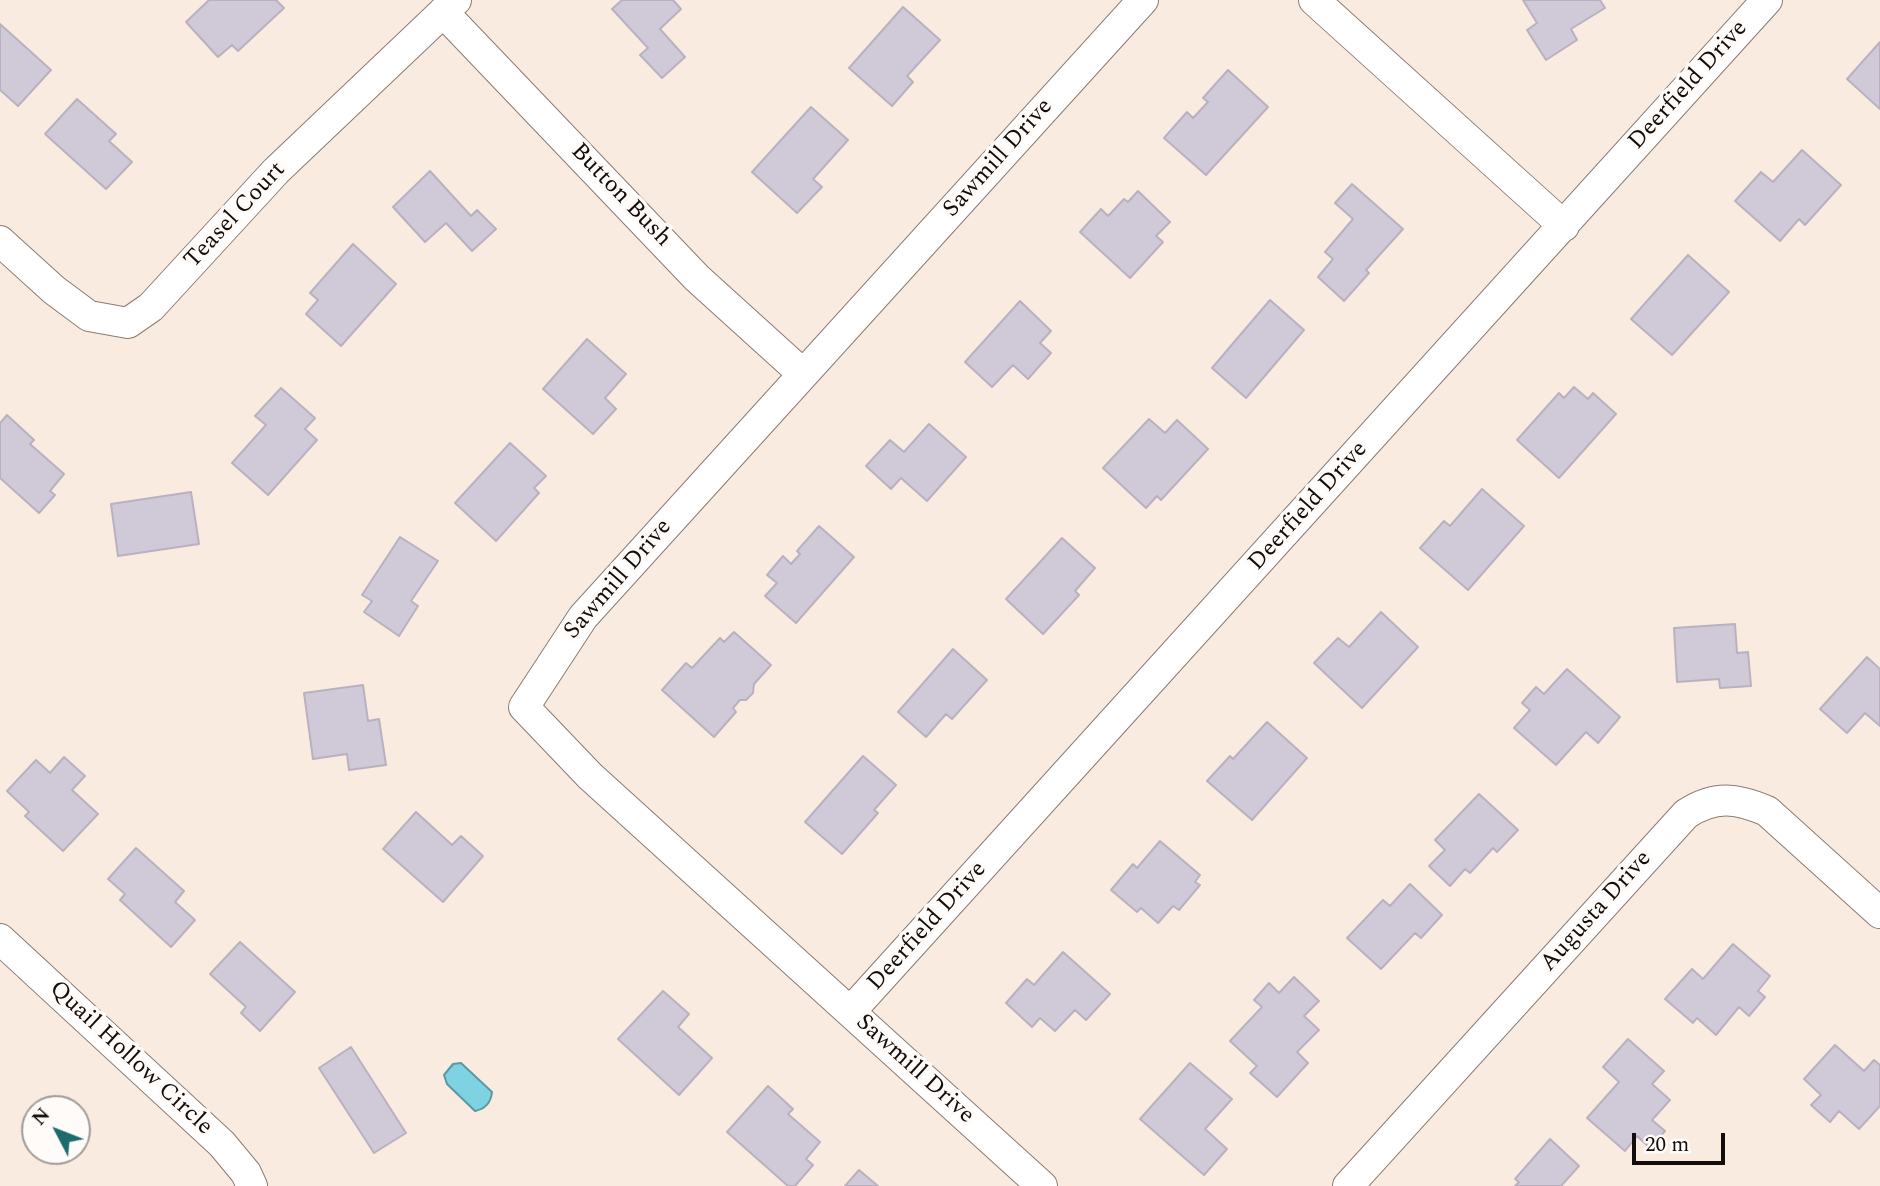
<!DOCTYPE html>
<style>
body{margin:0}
#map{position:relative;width:1880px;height:1186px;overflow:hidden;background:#faebe0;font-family:Spectral,serif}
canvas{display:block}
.north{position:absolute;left:21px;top:1095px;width:70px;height:70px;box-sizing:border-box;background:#fefbf9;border:2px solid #a09c99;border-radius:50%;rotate:312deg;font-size:19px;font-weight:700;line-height:28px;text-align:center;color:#120d0a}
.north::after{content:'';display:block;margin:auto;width:24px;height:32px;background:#1e6b6d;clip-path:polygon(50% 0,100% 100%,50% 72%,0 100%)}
.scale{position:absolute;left:1632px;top:1133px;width:93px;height:32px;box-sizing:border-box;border:4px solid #120d0a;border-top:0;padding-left:9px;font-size:21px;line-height:24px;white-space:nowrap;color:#120d0a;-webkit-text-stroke:5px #fefbf9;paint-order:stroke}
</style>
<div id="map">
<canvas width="1880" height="1186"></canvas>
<div class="north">N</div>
<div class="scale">20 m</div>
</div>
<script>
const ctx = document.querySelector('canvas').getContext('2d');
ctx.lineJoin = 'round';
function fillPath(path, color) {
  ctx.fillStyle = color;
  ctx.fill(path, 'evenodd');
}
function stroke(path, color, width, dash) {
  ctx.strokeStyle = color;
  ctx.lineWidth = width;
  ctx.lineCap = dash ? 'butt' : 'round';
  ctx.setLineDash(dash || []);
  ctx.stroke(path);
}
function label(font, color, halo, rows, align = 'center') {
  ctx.font = font + ' Spectral,serif';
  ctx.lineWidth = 7;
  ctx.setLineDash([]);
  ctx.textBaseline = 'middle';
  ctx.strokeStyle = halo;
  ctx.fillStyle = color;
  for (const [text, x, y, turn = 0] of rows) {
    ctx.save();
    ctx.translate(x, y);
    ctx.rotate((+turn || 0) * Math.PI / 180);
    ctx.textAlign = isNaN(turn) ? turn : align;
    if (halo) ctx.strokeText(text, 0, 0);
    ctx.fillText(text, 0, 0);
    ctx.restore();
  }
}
const water = new Path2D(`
 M461,1063l31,29c-1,10 -7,17 -17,19l-28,-27 -3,-9 9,-11z`);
const building = new Path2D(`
 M209,0h67l8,8 -46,43 -6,-6 -14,12 -32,-35z
 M622,0h51l8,9 -21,20 25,28 -23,21 -22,-23 8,-7 -36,-39z
 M1523,0h77l5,8 -34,21 6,11 -31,20 -19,-30 10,-7z
 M903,7l37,33 -33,36 6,6 -21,24 -43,-38z
 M0,24l51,46 -33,36 -18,-16z
 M1880,42v67l-33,-30z
 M1228,70l40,37 -62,68 -42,-37 23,-26 6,6 15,-16 -5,-4z
 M77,99l39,35 -7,7 23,21 -26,27 -61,-55z
 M811,107l37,33 -35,39 9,8 -25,26 -45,-41z
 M1802,150l39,35 -36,40 -6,-6 -19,22 -45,-40 26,-29 12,10z
 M430,171l41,45 6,-6 19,19 -24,22 -26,-28 -21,19 -32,-35z
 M1352,184l51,45 -37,41 3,3 -25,28 -26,-24 15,-18 -8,-7 28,-33 -18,-16z
 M1138,191l32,31 -14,14 7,6 -33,36 -50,-46 21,-23 7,7 16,-17 4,3z
 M353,244l43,40 -55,62 -35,-32 12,-14 -8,-7z
 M1688,255l41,37 -57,63 -41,-36z
 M1270,300l34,30 -58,68 -34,-30z
 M1020,301l31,30 -11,12 11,10 -23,26 -15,-14 -21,22 -27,-25z
 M587,339l39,35 -21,24 11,11 -23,25 -50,-45z
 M1574,387l14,12 5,-6 23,21 -57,64 -42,-38 42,-47 5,5z
 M281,388l34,30 -10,11 12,11 -49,55 -36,-32 34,-38 -11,-9z
 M7,415l27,25 -4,4 34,30 -14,17 5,4 -16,18 -39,-35v-55z
 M1149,419l16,14 12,-13 31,29 -47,51 -4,-4 -11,12 -43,-40z
 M929,424l37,33 -39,44 -26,-23 -10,11 -25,-23 24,-26 14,12z
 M510,443l36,33 -12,12 5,5 -43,48 -41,-38z
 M1482,489l42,37 -56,64 -48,-42 24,-27 6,5z
 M191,492l8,52 -81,12 -7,-52z
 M819,526l35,31 -58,66 -31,-27 12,-13 -10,-8 16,-19 8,8 9,-10 -3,-3z
 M400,537l38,24 -27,40 7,5 -19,30 -35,-24 8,-11 -10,-6z
 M1062,538l33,30 -20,23 4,4 -36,39 -37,-35z
 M1381,612l37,35 -56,61 -48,-45 24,-25 11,9z
 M1735,624l2,29 11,-1 3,34 -31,2 -1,-9 -42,3 -3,-54z
 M734,632l37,33 -17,19 -1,9 -7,7h-6l-7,8 3,4 -22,25 -52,-47 24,-27 6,5 28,-30 4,4z
 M953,649l34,31 -35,39 -6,-5 -20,23 -28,-25z
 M1867,657l13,12v57l-15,-13 -18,20 -27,-24z
 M1567,669l53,48 -22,26 -12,-11 -30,33 -42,-37 16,-18 -8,-7 14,-16 8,7z
 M363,685l5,36 11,-2 7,46 -37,5 -2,-16 -34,5 -9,-66z
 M1267,722l40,36 -55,62 -45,-39 23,-25 3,3z
 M863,756l33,29 -22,25 4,3 -36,41 -37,-32z
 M64,757l21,19 -13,14 26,24 -35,37 -38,-35 4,-4 -22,-21 29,-31 14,13z
 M1479,794l39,36 -21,22 -4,-4 -23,25 -5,-4 -15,17 -21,-20 16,-16 -10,-10z
 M416,812l36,33 9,-9 22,20 -40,46 -60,-53z
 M1160,841l40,34 -5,7 5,3 -21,25 -6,-4 -15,17 -17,-15 -4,4 -26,-22 22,-26 4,4z
 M136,848l48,43 -9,11 20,18 -24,27 -51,-47 5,-6 -17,-15z
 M1410,884l32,31 -21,23 -6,-5 -34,36 -34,-31 36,-38 7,6z
 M240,942l55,50 -35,39 -19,-18 5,-6 -36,-33z
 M1733,944l37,32 -12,15 7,6 -16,19 -10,-9 -23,28 -19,-17 -4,5 -28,-24 27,-30 11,10z
 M1063,952l47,42 -24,26 -11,-10 -20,21 -15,-13 -8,9 -26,-24 21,-24 7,6z
 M1294,977l25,24 -15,15 15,14 -22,22 11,11 -31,34 -27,-24 7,-7 -27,-25 32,-34 -8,-7 15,-17 10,10z
 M663,991l26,23 -11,13 34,31 -33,37 -61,-56z
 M1628,1039l36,32 -12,13 18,16 -18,20 13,11 -15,17 -13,-12 -12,15 -38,-33 32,-36 -16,-15z
 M1835,1045l29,26 10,-11 6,5v41l-21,23 -20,-18 -9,11 -19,-17 10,-10 -17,-16z
 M351,1047l55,86 -32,20 -55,-85z
 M1190,1063l42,36 -27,30 22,20 -23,26 -64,-56z
 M768,1086l25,23 -5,5 32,28 -14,17 7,6 -18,21h-7l-61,-54z
 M1550,1139l29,27 -18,20h-46l4,-4 -4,-3z
 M859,1170l19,16h-33z`);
const street = new Path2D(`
 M1314,0l250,226
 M443,12l254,266 106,96
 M0,241l54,49 35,26 39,7 23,-16 125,-136 180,-171
 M0,939l222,205 24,29 6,13
 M850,1012l917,-1012
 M1042,1186l-452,-410 -66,-69 59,-90 560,-617
 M1348,1186l338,-372c29,-19 50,-16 81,-3l113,102`);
const streetNames = [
 ["Deerfield Drive",1689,86,-48],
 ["Sawmill Drive",999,159,-48],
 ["Button Bush",620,196,46],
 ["Teasel Court",236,216,-47],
 ["Deerfield Drive",1309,507,-48],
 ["Sawmill Drive",619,580,-49],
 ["Augusta Drive",1597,912,-48],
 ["Deerfield Drive",928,927,-48],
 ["Quail Hollow Circle",130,1059,43],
 ["Sawmill Drive",914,1070,42]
];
fillPath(water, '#7dd3e2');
stroke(water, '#5d98a1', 2);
fillPath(building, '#d0c9d7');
stroke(building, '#b9b1c0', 2);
stroke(street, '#897c73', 32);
stroke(street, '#fff', 30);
label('24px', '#120d0a', '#fefbf9', streetNames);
</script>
